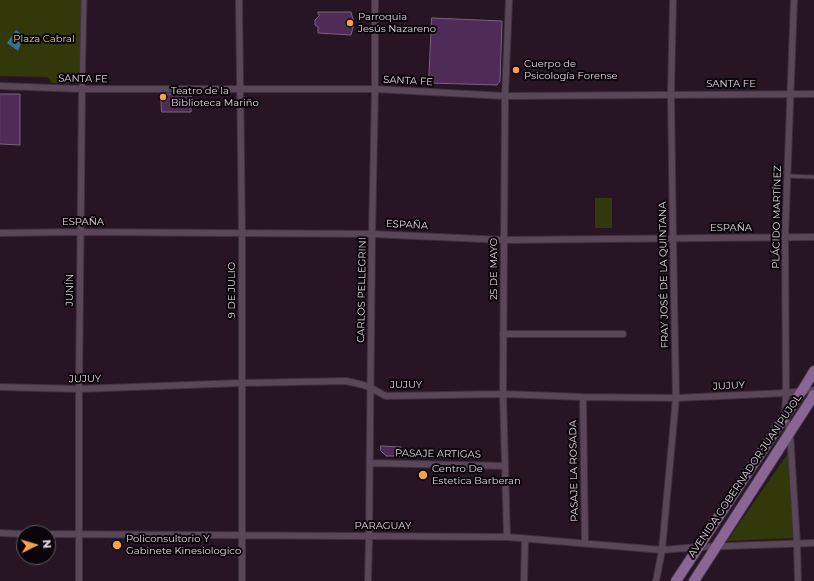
<!DOCTYPE html>
<meta charset="utf-8">
<style>
body{margin:0}
#map{position:relative;width:814px;height:581px;overflow:hidden;background:#271526;font-family:Montserrat,sans-serif}
canvas{display:block}
.north{position:absolute;left:16px;top:525px;width:40px;height:40px;box-sizing:border-box;background:#0b050b;border:1px solid #605760;border-radius:50%;rotate:85deg;font-size:11px;font-weight:700;line-height:16px;text-align:center;color:#e0d3df}
.north::after{content:'';display:block;margin:auto;width:14px;height:18px;background:#f7a14a;clip-path:polygon(50% 0,100% 100%,50% 72%,0 100%)}
</style>
<div id="map">
<canvas width="814" height="581"></canvas>
<div class="north">N</div>
</div>
<script>
const ctx = document.querySelector('canvas').getContext('2d');
ctx.lineJoin = 'round';
function fillPath(path, color) {
  ctx.fillStyle = color;
  ctx.fill(path, 'evenodd');
}
function stroke(path, color, width, dash) {
  ctx.strokeStyle = color;
  ctx.lineWidth = width;
  ctx.lineCap = dash ? 'butt' : 'round';
  ctx.setLineDash(dash || []);
  ctx.stroke(path);
}
function label(font, color, halo, rows, align = 'center') {
  ctx.font = font + ' Montserrat,sans-serif';
  ctx.lineWidth = 4;
  ctx.setLineDash([]);
  ctx.textBaseline = 'middle';
  ctx.strokeStyle = halo;
  ctx.fillStyle = color;
  for (const [text, x, y, turn = 0] of rows) {
    ctx.save();
    ctx.translate(x, y);
    ctx.rotate((+turn || 0) * Math.PI / 180);
    ctx.textAlign = isNaN(turn) ? turn : align;
    if (halo) ctx.strokeText(text, 0, 0);
    ctx.fillText(text, 0, 0);
    ctx.restore();
  }
}
const green = new Path2D(`
 M0,0h84l-2,84 -30,-1 -5,-6 -47,-1z
 M595,198h17v30h-17z
 M788,453l6,85 -67,3z`);
const water = new Path2D(`
 M16,30l8,6 -6,15 -11,-8z`);
const building = new Path2D(`
 M318,12h33l3,11 -3,12 -33,-2v-6l-3,-2v-5l4,-4z
 M432,18l70,3 -2,60 -3,4 -68,-2z
 M0,94h20v51l-20,-1z
 M161,94h30v18h-29z
 M381,446l20,1v9h-15l-5,-5z`);
const service = new Path2D(`
 M787,176l27,1`);
const pedestrian = new Path2D(`
 M82,89l2,-89`);
const minor = new Path2D(`
 M239,0l3,233v348
 M794,0l-9,238 1,155 -1,22 5,18 7,111 1,37
 M0,86l82,3h293l130,7 309,-2
 M0,233l81,-1 291,2 132,6 310,-3
 M503,334h120
 M0,387l79,2 163,-6 104,-2c8,2 17,3 25,7 6,3 10,6 15,8l117,-2 80,3 93,1 110,-5 28,-3
 M583,397l2,146
 M370,463l135,3
 M0,533l24,1
 M48,534l459,3 155,13 36,-3 116,-4
 M507,537l-4,-143 2,-298 4,-96
 M79,581v-192l3,-300
 M368,581l1,-45 3,-302 3,-145v-89
 M524,581l1,-42
 M656,581l6,-31 14,-152 -3,-159 -2,-145 2,-94`);
const primary = new Path2D(`
 M676,581l129,-195 9,-15
 M694,581l120,-186`);
const markers = [
 [350,23,4,"#f7a14a"],
 [516,70,4,"#f7a14a"],
 [163,97,4,"#f7a14a"],
 [423,475,5,"#f7a14a"],
 [117,545,5,"#f7a14a"]
];
const poiNames = [
 ["Parroquia",358,17],
 ["Jesús Nazareno",358,29],
 ["Cuerpo de",524,64],
 ["Psicología Forense",524,76],
 ["Teatro de la",171,91],
 ["Biblioteca Mariño",171,103],
 ["Centro De",432,469],
 ["Estetica Barberan",432,481],
 ["Policonsultorio Y",126,539],
 ["Gabinete Kinesiologico",126,551]
];
const parkNames = [
 ["Plaza Cabral",44,39]
];
const streetNames = [
 ["SANTA FE",83,79,1],
 ["SANTA FE",408,81,3],
 ["SANTA FE",731,84],
 ["PLÁCIDO MARTÍNEZ",777,217,-89],
 ["ESPAÑA",83,222],
 ["ESPAÑA",407,225,3],
 ["ESPAÑA",731,228],
 ["25 DE MAYO",494,269,-90],
 ["FRAY JOSÉ DE LA QUINTANA",664,275,-91],
 ["JUNÍN",70,290,-89],
 ["9 DE JULIO",232,290,-90],
 ["CARLOS PELLEGRINI",362,290,-89],
 ["JUJUY",85,379,-1],
 ["JUJUY",406,385],
 ["JUJUY",729,386,-3],
 ["PASAJE ARTIGAS",438,454,1],
 ["PASAJE LA ROSADA",574,471,-91],
 ["AVENIDA GOBERNADOR JUAN PUJOL",745,476,-56],
 ["PARAGUAY",383,526]
];
fillPath(green, '#33380b');
fillPath(water, '#377095');
fillPath(building, '#4e2c57');
stroke(building, '#77657c', 1);
stroke(service, '#3d303d', 5);
stroke(pedestrian, '#3d303d', 7);
stroke(minor, '#3d303d', 8);
stroke(primary, '#3d303d', 12);
stroke(service, '#5a4659', 3);
stroke(pedestrian, '#5a4659', 5);
stroke(minor, '#5a4659', 6);
stroke(primary, '#896694', 10);
for (const [x, y, r, color] of markers) {
  const dot = new Path2D();
  dot.arc(x, y, r, 0, 2 * Math.PI);
  ctx.fillStyle = color;
  ctx.fill(dot);
  stroke(dot, '#0b050b', 1.5);
}
label('10px', '#e0d3df', '#0b050b', poiNames, 'left');
label('10px', '#ceda81', '#0b050b', parkNames);
label('10px', '#e0d3df', '#0b050b', streetNames);
</script>
